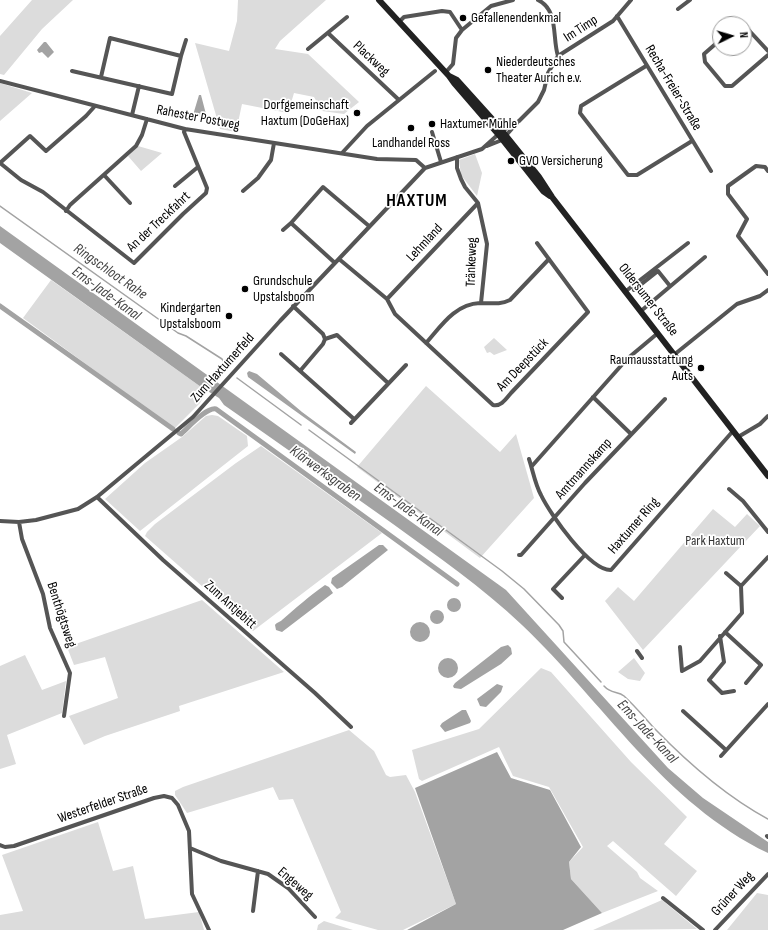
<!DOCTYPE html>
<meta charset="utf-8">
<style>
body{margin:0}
#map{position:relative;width:768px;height:930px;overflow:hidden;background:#fff;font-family:"Sofia Sans Condensed",sans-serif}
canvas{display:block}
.north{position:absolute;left:712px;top:16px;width:40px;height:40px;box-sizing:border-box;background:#fff;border:1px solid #999;border-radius:50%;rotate:85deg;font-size:11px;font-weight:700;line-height:16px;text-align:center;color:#000}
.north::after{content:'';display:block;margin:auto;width:14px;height:18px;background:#000;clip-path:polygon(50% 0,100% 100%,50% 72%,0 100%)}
</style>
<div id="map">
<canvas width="768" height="930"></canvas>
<div class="north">N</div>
</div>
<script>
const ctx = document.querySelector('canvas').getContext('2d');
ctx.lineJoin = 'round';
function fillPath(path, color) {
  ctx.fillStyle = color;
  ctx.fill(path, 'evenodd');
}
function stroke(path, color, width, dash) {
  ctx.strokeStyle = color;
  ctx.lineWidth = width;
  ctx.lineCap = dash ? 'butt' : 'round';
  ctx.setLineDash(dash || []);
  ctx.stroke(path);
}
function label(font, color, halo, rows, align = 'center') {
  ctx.font = font + ' "Sofia Sans Condensed",sans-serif';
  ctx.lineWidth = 3.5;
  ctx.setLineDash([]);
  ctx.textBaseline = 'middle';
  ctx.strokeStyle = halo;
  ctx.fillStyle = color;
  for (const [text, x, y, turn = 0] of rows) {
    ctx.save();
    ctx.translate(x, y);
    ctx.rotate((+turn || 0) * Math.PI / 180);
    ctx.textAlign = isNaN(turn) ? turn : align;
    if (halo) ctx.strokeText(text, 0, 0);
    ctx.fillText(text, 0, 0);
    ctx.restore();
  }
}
const green = new Path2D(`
 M32,0h41l-31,29 -38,46 -4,-1v-38z
 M238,0h88l-46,41 -5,8 33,5 51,48 -15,12 -22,-3 -8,-14 -20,-4 -6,20 -46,-9 -6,28 -16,-3 -25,-86 34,8 8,-30z
 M0,83l32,10 -32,28z
 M138,146l24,7 -21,18 -13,-15z
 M475,154l7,19 -5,23 -16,-21 -2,-15z
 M51,280l150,107 4,7 -5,9 -25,25 -3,-1 -149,-109z
 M494,338l13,12 -13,5 -4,-3 -3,1 -3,-6z
 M426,386l74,66 16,-18 18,64 -54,60 -123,-91z
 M212,415l6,1 29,20 1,10 -108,85 -35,-32 40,-36 37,-26 24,-21z
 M261,446l121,87 -129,98 -108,-95 2,-4 8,-8 81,-61z
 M713,509l22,18 12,-13 13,12 -117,124 -38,-49 13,-14 16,14z
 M202,600l82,72 -105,34 1,5 -75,25 -21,9 -15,-29 49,-18 -13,-41 -31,8 -7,-18z
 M25,655l17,35 24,-9 -4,32 -55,22 9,29 -16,5v-103z
 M634,658l11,15 -5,8 -12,-2 -10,-7z
 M541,668l10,4 80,90 56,55 -23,27 33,27 -21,25 -63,-55 -6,5 30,26 3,6 18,13 -56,22 -31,-34 -2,-17 14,-15 -34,-60 -36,-11 -14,-29 -77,34 -3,-2 -7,-29 67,-21z
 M349,730l25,21 12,24 4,2 16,-2 9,17 41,112 -53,26h-25l-43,-12 6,-6 -48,-113 -14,1 -6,-13 -86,26 -12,-18v-4l8,-4z
 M98,822l15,49 20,-5 12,53 54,-7 5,18h-204v-15l23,-4 -21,-56z
 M757,893l11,2v35h-41z
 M662,900l35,29 -104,1z
 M324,921l29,9h-36l1,-5z`);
const water = new Path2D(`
 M44,42h2l8,10 -6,6 -6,-6 -3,1 -2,-3z
 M199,95h2l6,23 -14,-3z
 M0,226l506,364 162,178 35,30 65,44v11c-104,-50 -165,-151 -246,-228 -40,-38 -85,-69 -129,-101 -56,-40 -112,-79 -169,-119l-5,-7 -18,-11 -201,-144z
 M249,371l8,3 45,38 54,40 -1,2 -107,-77 -1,-4z
 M379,545h4l5,5 -46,37 -5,2 -6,-6 1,-5z
 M325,585l4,2 4,6 -51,39 -6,-2 -1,-5c2,-3 5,-3 7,-5 14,-12 27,-24 43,-35z
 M447 605a7 7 0 1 1 14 0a7 7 0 1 1-14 0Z
 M430 617a7 7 0 1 1 14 0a7 7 0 1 1-14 0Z
 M410 632a10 10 0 1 1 20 0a10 10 0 1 1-20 0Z
 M508,645l3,3 1,6 -11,10 -40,25 -7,-1 -1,-2 2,-3 46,-36z
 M438 668a10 10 0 1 1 20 0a10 10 0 1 1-20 0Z
 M497,684l6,2 -2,6 -15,15 -6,-1 -3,-7z
 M462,710h4l5,11 -1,2 -25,9 -5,-6 2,-3z
 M497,752l14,26 39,12 31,57 -12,15 2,17 31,34 -39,17h-156l49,-26 -41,-116z`);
const stream = new Path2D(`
 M0,206l178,127 8,3 36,23 5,9
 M237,378l64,47
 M309,430l193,141 22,18 35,36 4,6 1,11 37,40
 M604,686c7,8 14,5 20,10 11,10 20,21 30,32 34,35 71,68 114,91`);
const canal = new Path2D(`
 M0,306l173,123
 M179,433l2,1c7,-6 25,-27 35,-25l241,175`);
const minor = new Path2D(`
 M538,0c21,10 14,38 20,56
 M678,9l12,-9
 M617,16l94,155
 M400,21l4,-4 38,-6 8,1 12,18
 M739,24h2
 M744,25l24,26
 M328,33l71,67
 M720,40l-16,14 1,8 20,24h7l36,-31
 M308,49l39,-32
 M181,56l5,-16
 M646,66l-65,40 -1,7 48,62h9l55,-34
 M72,71l100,23 9,-38 -71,-18 -9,39
 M446,72l7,-8 3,-26 6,-8 29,-24 22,-6
 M0,81l185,48 192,30 39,1 9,8
 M132,115l7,-29
 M432,132l9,30
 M487,146l15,-6 15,-17
 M342,153l25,-27 68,-55
 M457,157v11l4,11 4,8 13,16 9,41 -6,59
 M0,163l21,17 22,12 91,71 49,-49 23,-21 1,-5 -23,-56 1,-3
 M0,163l30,-27 16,15 40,-35 9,-10
 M768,171l-3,-4 -9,-1 -28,20v8l19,25 -9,17 30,38
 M104,175l26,28
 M175,186l23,-19
 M243,191l15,-13 13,-18 3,-17
 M66,211l4,-6 66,-59 6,-11 5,-16
 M283,230l8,-7
 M339,259l48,40 8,15 98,91c8,2 13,-6 18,-12l77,-81 -51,-69
 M335,263l-44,-40 32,-36 46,39
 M634,290l24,-19 12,15
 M626,291l62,-48
 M387,299l91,-96
 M293,306l30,28 2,5 -2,5 -23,27
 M641,311l64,-54
 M325,339l12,-4 51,48
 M426,343c15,-17 29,-39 54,-40 11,0 20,2 30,-3l39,-41
 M281,354l73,65
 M675,354l62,-50 23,-8 8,-6
 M593,397l38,37
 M351,423l55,-58
 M738,437l22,-13 8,-8
 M529,459c4,12 6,25 12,36 9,19 49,76 70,75l122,-139
 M532,466l95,-107 31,-26
 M729,489l14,12 25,31
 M97,497l66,63 152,133 36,34
 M0,521l19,1 17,-2 42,-11 19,-12 96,-80 87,-96 145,-153 57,-19 20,-18 17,-10 19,-19 6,-12 4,-17 10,-17 55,-35 18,-21
 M19,522l3,17 21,55 7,34 20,45 -6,43
 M519,555h2l64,-72 80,-84
 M726,573l15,13
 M562,598l-9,-9 32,-34
 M725,632l36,33 -15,18
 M720,636l4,26 -15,18 13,13 12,-2
 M680,647l2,24 18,-10 42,-48 -1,-27 27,-29
 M637,651l5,7
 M683,711l43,39
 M721,756l47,-52
 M767,836l1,1
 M0,845l5,2 9,-1 140,-48 10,-2 8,2 6,7 11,26 3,63 17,36
 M190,848l31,13 47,13 20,14 27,29
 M663,898l40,32
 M253,911l5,-40
 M715,930l53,-56`);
const secondary = new Path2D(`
 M379,0l70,76 5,7 44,51 45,57 7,5
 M449,76l8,4 37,41 45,56 13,20 216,279`);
const markers = [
 [463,18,4,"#000"],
 [488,70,4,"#000"],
 [357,113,4,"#000"],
 [432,124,4,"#000"],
 [411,128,4,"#000"],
 [511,161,4,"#000"],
 [245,289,4,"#000"],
 [229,316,4,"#000"],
 [701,368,4,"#000"]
];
const poiNames = [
 ["Gefallenendenkmal",471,18],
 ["Niederdeutsches",496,62],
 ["Theater Aurich e.v.",496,78],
 ["Dorfgemeinschaft",349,105,"right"],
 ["Haxtum (DoGeHax)",349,121,"right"],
 ["Haxtumer Mühle",440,124],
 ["Landhandel Ross",411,143,"center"],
 ["GVO Versicherung",519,161],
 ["Grundschule",253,281],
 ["Upstalsboom",253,297],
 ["Kindergarten",221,308,"right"],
 ["Upstalsboom",221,324,"right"],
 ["Raumausstattung",693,360,"right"],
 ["Auts",693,376,"right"]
];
const streetNames = [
 ["Im Timp",581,29,-33],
 ["Plackweg",371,59,43],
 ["Recha-Freier-Straße",673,88,59],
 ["Rahester Postweg",198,118,11],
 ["An der Treckfahrt",159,222,-43],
 ["Lehmland",425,243,-47],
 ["Tränkeweg",472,262,-88],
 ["Oldersumer Straße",648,300,52],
 ["Am Deepstück",523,365,-46],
 ["Zum Haxtumerfeld",223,368,-48],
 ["Amtmannskamp",584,469,-48],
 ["Haxtumer Ring",634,526,-49],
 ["Zum Antjebitt",230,605,42],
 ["Benthögtsweg",61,615,72],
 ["Westerfelder Straße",103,804,-19],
 ["Engeweg",295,884,41],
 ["Grüner Weg",733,894,-47]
];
const parkNames = [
 ["Park Haxtum",715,541]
];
const waterNames = [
 ["Ringschloot Rahe",110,272,35],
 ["Ems-Jade-Kanal",106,294,36],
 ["Klärwerksgraben",325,474,36],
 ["Ems-Jade-Kanal",408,510,36],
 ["Ems-Jade-Kanal",647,732,47]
];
const districtNames = [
 ["HAXTUM",417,201]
];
fillPath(green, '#dcdcdc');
fillPath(water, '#a3a3a3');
stroke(stream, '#a3a3a3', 1.5);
stroke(canal, '#a3a3a3', 5);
stroke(minor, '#555', 4);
stroke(secondary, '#222', 6);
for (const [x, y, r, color] of markers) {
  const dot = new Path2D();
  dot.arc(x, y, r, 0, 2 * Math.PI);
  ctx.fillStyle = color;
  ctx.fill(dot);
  stroke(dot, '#fff', 1.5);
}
label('14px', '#000', '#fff', poiNames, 'left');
label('14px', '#000', '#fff', streetNames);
label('14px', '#333', '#fff', parkNames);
label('italic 15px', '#444', '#fff', waterNames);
ctx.letterSpacing = '1px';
label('bold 18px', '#000', '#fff', districtNames);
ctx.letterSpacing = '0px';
</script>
